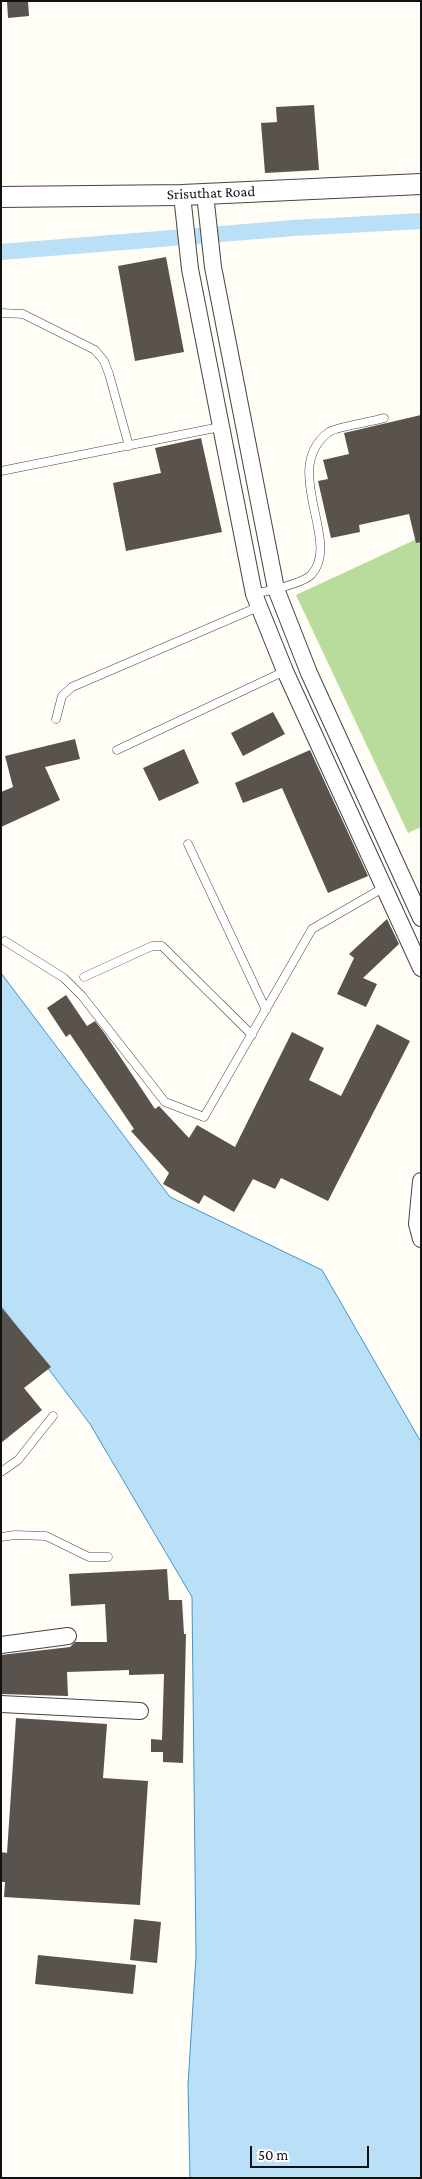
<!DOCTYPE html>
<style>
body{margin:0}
#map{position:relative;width:422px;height:2179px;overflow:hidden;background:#fffdf5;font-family:"Crimson Pro",serif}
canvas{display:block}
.frame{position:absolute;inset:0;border:2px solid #111;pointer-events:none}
.scale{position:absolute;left:250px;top:2146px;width:119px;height:22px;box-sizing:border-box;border:2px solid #111;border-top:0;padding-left:6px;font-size:15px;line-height:18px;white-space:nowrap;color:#111;-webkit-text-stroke:4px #fff;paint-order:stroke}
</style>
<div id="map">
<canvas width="422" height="2179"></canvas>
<div class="frame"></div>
<div class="scale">50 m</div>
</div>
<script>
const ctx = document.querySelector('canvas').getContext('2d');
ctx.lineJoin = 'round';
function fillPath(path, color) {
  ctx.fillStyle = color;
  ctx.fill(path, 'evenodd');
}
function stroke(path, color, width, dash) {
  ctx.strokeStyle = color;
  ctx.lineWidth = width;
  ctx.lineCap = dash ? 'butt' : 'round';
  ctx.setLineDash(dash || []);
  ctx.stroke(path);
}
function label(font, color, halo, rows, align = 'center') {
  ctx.font = font + ' "Crimson Pro",serif';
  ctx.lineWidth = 5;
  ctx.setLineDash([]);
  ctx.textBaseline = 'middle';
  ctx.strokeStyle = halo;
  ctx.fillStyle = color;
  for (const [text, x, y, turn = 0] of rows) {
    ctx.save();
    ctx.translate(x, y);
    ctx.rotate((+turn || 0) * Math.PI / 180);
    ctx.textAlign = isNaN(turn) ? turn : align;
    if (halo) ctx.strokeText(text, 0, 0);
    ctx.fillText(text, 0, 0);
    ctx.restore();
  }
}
const forest = new Path2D(`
 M421,537v290l-13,6 -112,-238z`);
const water = new Path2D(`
 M1,973l169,224 152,73 99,172v736h-231l-2,-93 8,-129 -4,-359 -102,-173 -89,-118z`);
const canal = new Path2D(`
 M1,252l293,-24 127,-7`);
const building = new Path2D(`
 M7,1h21l1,15 -21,2z
 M314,105l5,65 -54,3 -4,-50 16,-1 -1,-15z
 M166,257l18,95 -49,9 -17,-95z
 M421,415v127l-5,1 -7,-29 -50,11 1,7 -29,6 -13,-57 10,-2 -5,-19 26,-6 -5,-21z
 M201,438l21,94 -96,19 -13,-68 48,-10 -6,-25z
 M273,712l12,22 -42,22 -12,-23z
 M75,739l5,20 -35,8 15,33 -59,27v-35l12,-5 -8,-31z
 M184,749l15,34 -40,18 -16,-33z
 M310,750l58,126 -40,17 -46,-105 -39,15 -8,-20z
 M387,919l12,25 -36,34 14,6 -11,23 -29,-13 17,-36 -5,-4z
 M66,995l21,31 8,-5 10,13 50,75 4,-3 30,32 8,-13 38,22 57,-115 32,16 -15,32 32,16 36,-72 33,17 -82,160 -47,-23 -6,11 -22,-10 -19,33 -30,-17 -5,9 -36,-20 6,-11 -38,-42 3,-2 -64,-95 -4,3 -19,-29z
 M1,1307l50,60 -27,21 18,22 -41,33z
 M167,1569l2,31h13l2,34h2l-3,129 -20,-1v-10h-12v-13l11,1 2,-66 -35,1v-5l-62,2 1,24 -67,-2v-39l69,-8 5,-5h32l-2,-38 -34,2 -2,-32z
 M16,1718l91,6 -4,54 45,3 -8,124 -136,-8 1,-15h-4v-30l6,1z
 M134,1919l27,3 -4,41 -27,-3z
 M38,1955l98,10 -3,29 -98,-10z`);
const service = new Path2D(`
 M1,313l22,1 72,36 9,11 5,13 20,72
 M1,471l219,-44
 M254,594c14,-3 48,-10 57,-19 32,-33 -32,-106 18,-143 6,-5 43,-10 55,-14
 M56,719l6,-23 10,-9 186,-80
 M117,750l168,-79
 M188,844l78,166
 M5,941l59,37 18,18 83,106 39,15 108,-188 71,-41
 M84,977l68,-31h10l90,89
 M1,1472l17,-12 35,-44
 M1,1537l14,-2 31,1 43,21h19`);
const minor = new Path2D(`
 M205,194l8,73 63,322 33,84 112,245
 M182,195l8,74 64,325 31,77 136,297
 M421,1181l-4,43 4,15
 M1,1645l67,-9
 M1,1704l139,7`);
const tertiary = new Path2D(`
 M1,197l181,-2 239,-11`);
const streetNames = [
 ["Srisuthat Road",211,193,-2]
];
fillPath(forest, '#b9dc9c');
fillPath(water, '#b9e0f7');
stroke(water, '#3f96cf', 1);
stroke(canal, '#b9e0f7', 16);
fillPath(building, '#5a524d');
stroke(service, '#444', 9);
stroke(minor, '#444', 18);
stroke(tertiary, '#444', 22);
stroke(service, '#fff', 8);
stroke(minor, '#fff', 16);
stroke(tertiary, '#fff', 20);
label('15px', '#111', '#fff', streetNames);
</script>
